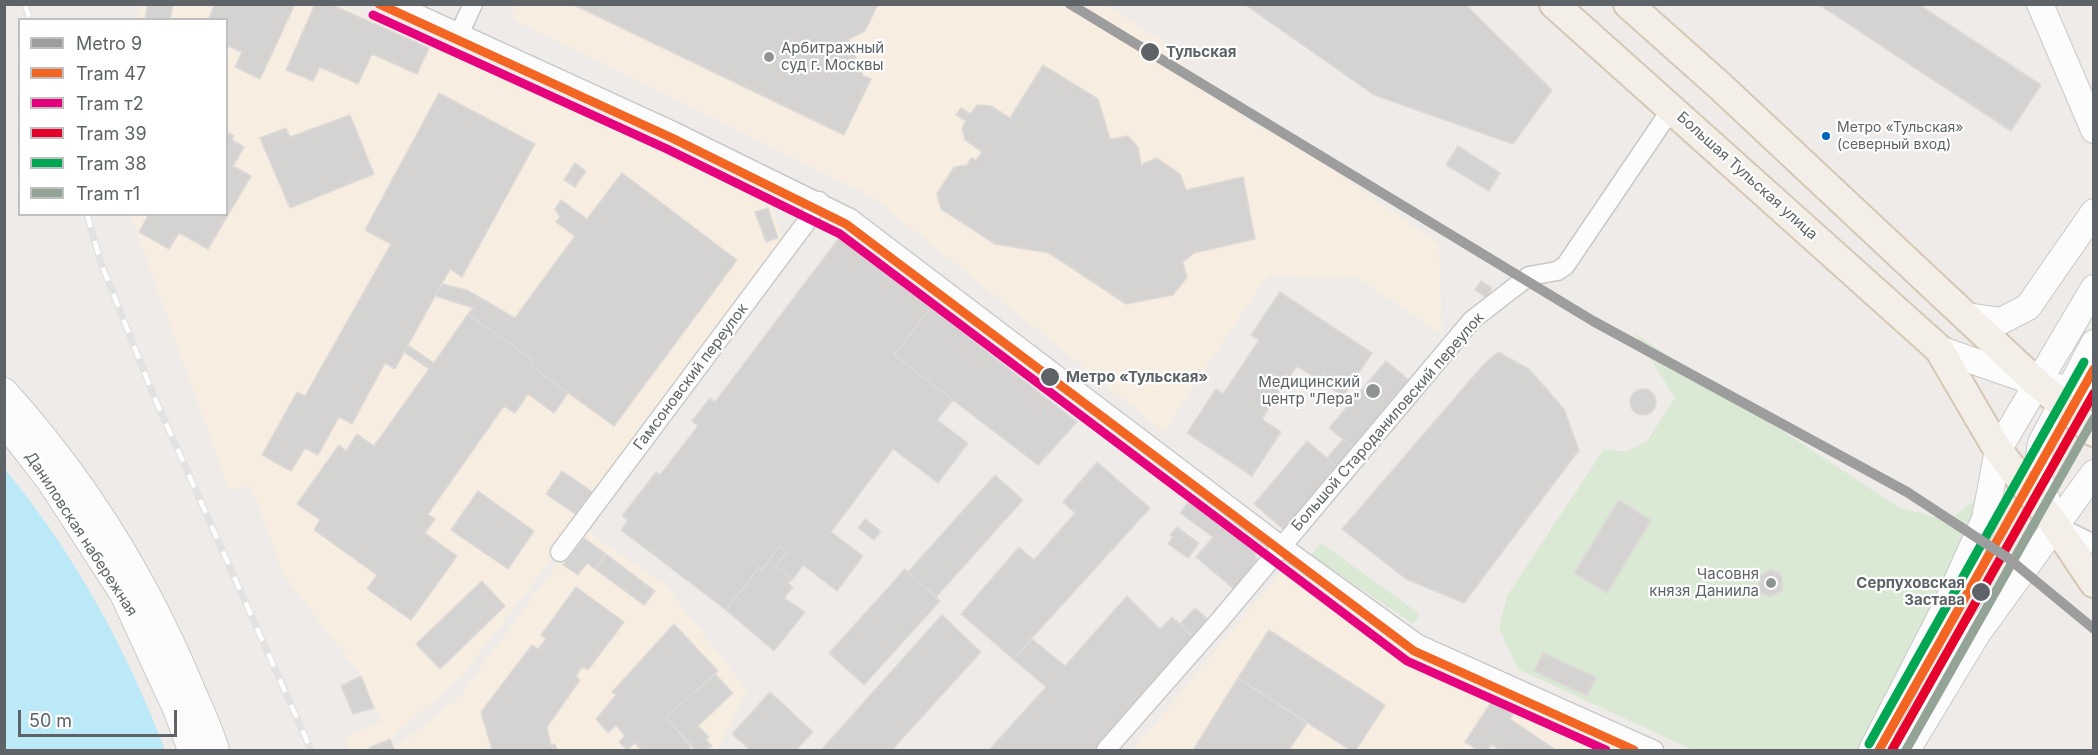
<!DOCTYPE html>
<meta charset="utf-8">
<style>
body{margin:0}
#map{position:relative;width:2098px;height:755px;overflow:hidden;background:#eeebe8;font-family:Inter,sans-serif}
canvas{display:block}
.frame{position:absolute;inset:0;border:6px solid #5d6366;pointer-events:none}
.legend{position:absolute;left:18px;top:18px;width:210px;height:198px;box-sizing:border-box;background:#fff;border:2px solid #bec1c2;margin:0;padding:8px 10px;list-style:none;font-size:18px;color:#5d6366}
.legend li{display:flex;align-items:center;gap:12px;height:30px}
.legend b{width:30px;border:2px solid #bec1c2}
.scale{position:absolute;left:18px;top:710px;width:159px;height:27px;box-sizing:border-box;border:3px solid #5d6366;border-top:0;padding-left:8px;font-size:18px;line-height:21px;white-space:nowrap;color:#5d6366;-webkit-text-stroke:4px #fff;paint-order:stroke}
</style>
<div id="map">
<canvas width="2098" height="755"></canvas>
<div class="frame"></div>
<ul class="legend">
<li><b style="height:8px;background:#9d9d9e"></b>Metro 9</li>
<li><b style="height:8px;background:#f26522"></b>Tram 47</li>
<li><b style="height:8px;background:#e5007d"></b>Tram т2</li>
<li><b style="height:8px;background:#e4002b"></b>Tram 39</li>
<li><b style="height:8px;background:#00a651"></b>Tram 38</li>
<li><b style="height:8px;background:#93a497"></b>Tram т1</li>
</ul>
<div class="scale">50 m</div>
</div>
<script>
const ctx = document.querySelector('canvas').getContext('2d');
ctx.lineJoin = 'round';
function fillPath(path, color) {
  ctx.fillStyle = color;
  ctx.fill(path, 'evenodd');
}
function stroke(path, color, width, dash) {
  ctx.strokeStyle = color;
  ctx.lineWidth = width;
  ctx.lineCap = dash ? 'butt' : 'round';
  ctx.setLineDash(dash || []);
  ctx.stroke(path);
}
function label(font, color, halo, rows, align = 'center') {
  ctx.font = font + ' Inter,sans-serif';
  ctx.lineWidth = 4.5;
  ctx.setLineDash([]);
  ctx.textBaseline = 'middle';
  ctx.strokeStyle = halo;
  ctx.fillStyle = color;
  for (const [text, x, y, turn = 0] of rows) {
    ctx.save();
    ctx.translate(x, y);
    ctx.rotate((+turn || 0) * Math.PI / 180);
    ctx.textAlign = isNaN(turn) ? turn : align;
    if (halo) ctx.strokeText(text, 0, 0);
    ctx.fillText(text, 0, 0);
    ctx.restore();
  }
}
const commercial = new Path2D(`
 M141,4l201,1 429,198 13,40 -206,282 -117,152 -71,62 -5,-9 8,20 67,-54 123,-168 83,58 81,104 -29,58 1,2h-369l-6,-12 38,-17 -23,-48 -74,-96 -34,-91 -22,4 -98,-275 95,-1v-194l-90,-1z
 M513,5h594l73,48 4,13 58,37 -2,12 22,15 11,-1 166,115 3,90 -84,-56 -90,-3 -104,157 -293,-236 -357,-176z
 M1284,568l131,89 206,93h-488z`);
const green = new Path2D(`
 M1634,333l264,174 36,10h19l22,-17 -4,21 -108,229h-170l-175,-81 -19,-41 8,-32 97,-147 22,3 21,-11 28,-43z
 M1321,543l99,71 -7,10 -102,-69z`);
const water = new Path2D(`
 M4,468c70,85 122,180 161,282h-160z`);
const building = new Path2D(`
 M148,4h25l-3,16h-25z
 M215,4h80l-35,75 -25,-12 7,-15 -16,-7v-25h-18z
 M315,4h15l99,44 -12,26 -45,-20 -14,30 -38,-17 -7,14 -27,-11z
 M572,4h306l-13,27 -16,8 14,37 8,3 -27,56z
 M1244,4h221l87,86 -39,54 -139,-49z
 M1818,4h100l123,81 -30,46z
 M1043,65l55,34 12,40 18,-3 10,11 3,18 16,-7 23,16 6,16 57,-13 12,62 -61,14 -11,9 4,15 -14,18 -47,9 -77,-51 -54,-9 -54,-35 -4,-15 17,-27 13,-2 4,-7 5,2 6,-8 -17,-12 -3,-12 4,-7 -10,-6 5,-7 10,6 6,-9 14,1 19,12z
 M439,93l96,51 -73,133 -12,-8 -55,100 -10,-6 -33,61 -13,-7 -21,38 -13,-7 -14,23 -29,-16 35,-63 8,4 86,-152 -26,-14z
 M350,115l24,59 -84,34 -30,-70 26,-10 4,9z
 M226,131l8,5 -2,4 12,7 -11,19 18,10 -43,73 -29,-16 -10,16 -30,-17 10,-18h77z
 M1458,146l42,27 -11,18 -43,-26z
 M575,163l11,8 -11,16 -11,-7z
 M622,173l115,87 -123,166 -83,-60 3,-5 -66,-47 5,-6 -38,-12 7,-12 25,6 48,28 60,-82 -19,-14 4,-5 -5,-8 6,-9 26,19z
 M768,208l10,30 -12,4 -11,-30z
 M839,238l92,70 -37,47 59,45 -16,20 31,23 -30,40 -45,-34 -62,83 32,24 -26,35 -34,-26 -10,14 -17,-13 10,-14 -7,-5 -17,23 -3,-3 -33,43 -105,-80 7,-10 -6,-4 34,-44 4,3 38,-49 -6,-5 18,-23 5,4z
 M1481,281l11,7 -5,10 -12,-8z
 M1280,292l92,61 -29,43 -46,-30 -35,53 19,13 -29,44 -65,-43 29,-44 7,5 36,-54 -8,-5z
 M931,308l146,114 -39,43 -144,-110z
 M468,314l66,47 -3,5 37,27 -14,20 -26,-19 -13,19 -11,-7 -76,108 7,5 -10,14 32,23 -46,64 -44,-31 10,-14 -63,-45 6,-10 -23,-16 42,-59 7,6 11,-17 17,12 55,-77 -25,-17 4,-7 26,18z
 M1498,352l31,17 35,40 15,41 -115,153 -58,-24 -64,-50 142,-165z
 M1386,361l29,24 -57,67 -29,-24z
 M1630 402a13 13 0 1 1 26 0a13 13 0 1 1-26 0Z
 M1343,439l15,13 -16,19 -15,-13z
 M1307,441l35,30 -53,63 -35,-30z
 M1097,462l53,46 -137,151 -52,-45 58,-67 15,13 41,-47 -12,-11z
 M562,471l35,24 -16,23 -35,-24z
 M995,475l28,25 -87,97 -28,-25z
 M478,491l56,40 -26,38 -57,-39z
 M1191,499l63,46 3,19 -21,27 -40,-34 17,-20 -33,-24z
 M1619,500l32,20 -44,73 -33,-20z
 M865,519l16,12 -7,9 -16,-12z
 M1177,527l22,16 -11,15 -20,-14 5,-7 -3,-2z
 M584,538l22,16 -11,15 -8,-6 -9,12 -15,-10z
 M779,547l7,5 -10,14 17,13 -5,4 5,4 -9,11 21,14 -31,39 -48,-41 33,-43 3,3z
 M606,554l49,37 -11,14 -49,-36z
 M905,569l35,32 -76,84 -35,-32z
 M1771,569l10,5 2,16 -13,7 -10,-5 -2,-15z
 M482,581l23,25 -65,63 -24,-25z
 M576,587l48,35 -36,48 -6,-3 -6,9 4,4 -33,47 4,18 4,-1 2,6h-65l-11,-38 51,-67 6,4 8,-10 -5,-4z
 M1127,596l33,33 12,-12 23,21 -25,30 -74,82h-107l57,-63 -33,-28 19,-20 33,27z
 M1195,608l15,13 -15,17 -15,-14z
 M942,615l39,37 -89,98h-71z
 M674,624l44,47 -52,46 25,30 -4,3h-46l-6,-7 -8,7 -8,-8 6,-6 -9,-11 -8,8 -12,-14 20,-24 -4,-3z
 M1269,630l116,75 -29,45h-6l-112,-72z
 M1543,653l53,24 -9,19 -53,-25z
 M715,674l18,19 -35,33 11,11 -3,3 6,6 -5,4h-12l-29,-33z
 M361,676l13,32 -21,6 -12,-28z
 M1238,678l69,45 -18,27h-96z
 M770,692l43,40 -17,18h-46l-18,-16z
 M1494,698l20,14 -4,7 46,31h-56l-9,-5 -3,5h-10l-13,-8z
 M390,739l5,11h-25l-1,-2z`);
const minor = new Path2D(`
 M396,4l277,127 177,87 432,328 136,98 236,106
 M459,34l14,-30
 M2059,527l35,17
 M560,552l245,-328 14,-23
 M1106,750l114,-130 252,-300 57,-44 28,-5 8,-5 107,-158`);
const secondary = new Path2D(`
 M2040,4l54,126
 M1967,316l34,5 27,-14 66,-95
 M1939,349l98,34 57,11
 M4,391c78,86 140,185 185,292 9,22 20,44 27,67
 M4,422l45,58 74,114 54,117 14,39
 M2052,516l-15,-46 4,-27 53,-100
 M1872,750l72,-140 41,-91 13,-69 96,-162
 M1907,750l70,-116 117,-161`);
const primary = new Path2D(`
 M1554,4l385,345 59,101 57,75 39,58
 M1628,4l92,82 317,297 57,49`);
const rail = new Path2D(`
 M25,4l5,16
 M87,214l14,49 52,131 158,356`);
const tram1 = new Path2D(`
 M379,4l293,134 174,86 568,427 220,99
 M1879,750l215,-381`);
const tram2 = new Path2D(`
 M373,15l294,134 173,85 567,427 199,89`);
const tram3 = new Path2D(`
 M1892,750l202,-357`);
const tram4 = new Path2D(`
 M1869,744l215,-382`);
const tram5 = new Path2D(`
 M1906,750l188,-332`);
const metro1 = new Path2D(`
 M1070,4l523,317 314,171 101,66 86,71`);
const markers = [
 [1150,52,10,"#5d6366"],
 [769,57,6,"#909394"],
 [1826,136,5,"#0065bd"],
 [1050,377,10,"#5d6366"],
 [1373,391,8,"#909394"],
 [1771,583,6,"#909394"],
 [1981,592,10,"#5d6366"]
];
const busNames = [
 ["Метро «Тульская»",1837,128],
 ["(северный вход)",1837,145]
];
const poiNames = [
 ["Арбитражный",781,48,"left"],
 ["суд г. Москвы",781,65,"left"],
 ["Медицинский",1360,382],
 ["центр \"Лера\"",1360,399],
 ["Часовня",1759,574],
 ["князя Даниила",1759,591]
];
const stopNames = [
 ["Тульская",1166,52],
 ["Метро «Тульская»",1066,377],
 ["Серпуховская",1965,583,"right"],
 ["Застава",1965,600,"right"]
];
const streetNames = [
 ["Большая Тульская улица",1747,176,42],
 ["Гамсоновский переулок",691,377,-53],
 ["Большой Староданиловский переулок",1388,422,-49],
 ["Даниловская набережная",81,534,57]
];
fillPath(commercial, '#f7eee1');
fillPath(green, '#d9e9d3');
fillPath(water, '#bce9f8');
fillPath(building, '#d5d3d2');
stroke(building, '#dddad8', 1.5);
stroke(minor, '#c9c9c9', 21);
stroke(secondary, '#c9c9c9', 28);
stroke(primary, '#d6c7b5', 32);
stroke(minor, '#fcfcfc', 18);
stroke(secondary, '#fcfcfc', 26);
stroke(primary, '#f3efe8', 28);
stroke(rail, '#e3e2e3', 7);
stroke(rail, '#fff', 4.5, [14]);
stroke(tram1, '#f26522', 9);
stroke(tram2, '#e5007d', 9);
stroke(tram3, '#e4002b', 9);
stroke(tram4, '#00a651', 9);
stroke(tram5, '#93a497', 9);
stroke(metro1, '#9d9d9e', 10);
for (const [x, y, r, color] of markers) {
  const dot = new Path2D();
  dot.arc(x, y, r, 0, 2 * Math.PI);
  ctx.fillStyle = color;
  ctx.fill(dot);
  stroke(dot, '#fff', 2);
}
label('14px', '#5d6366', '#fff', busNames, 'left');
label('15px', '#5d6366', '#fff', poiNames, 'right');
label('bold 15px', '#5d6366', '#fff', stopNames, 'left');
label('15px', '#5d6366', '#fff', streetNames);
</script>
